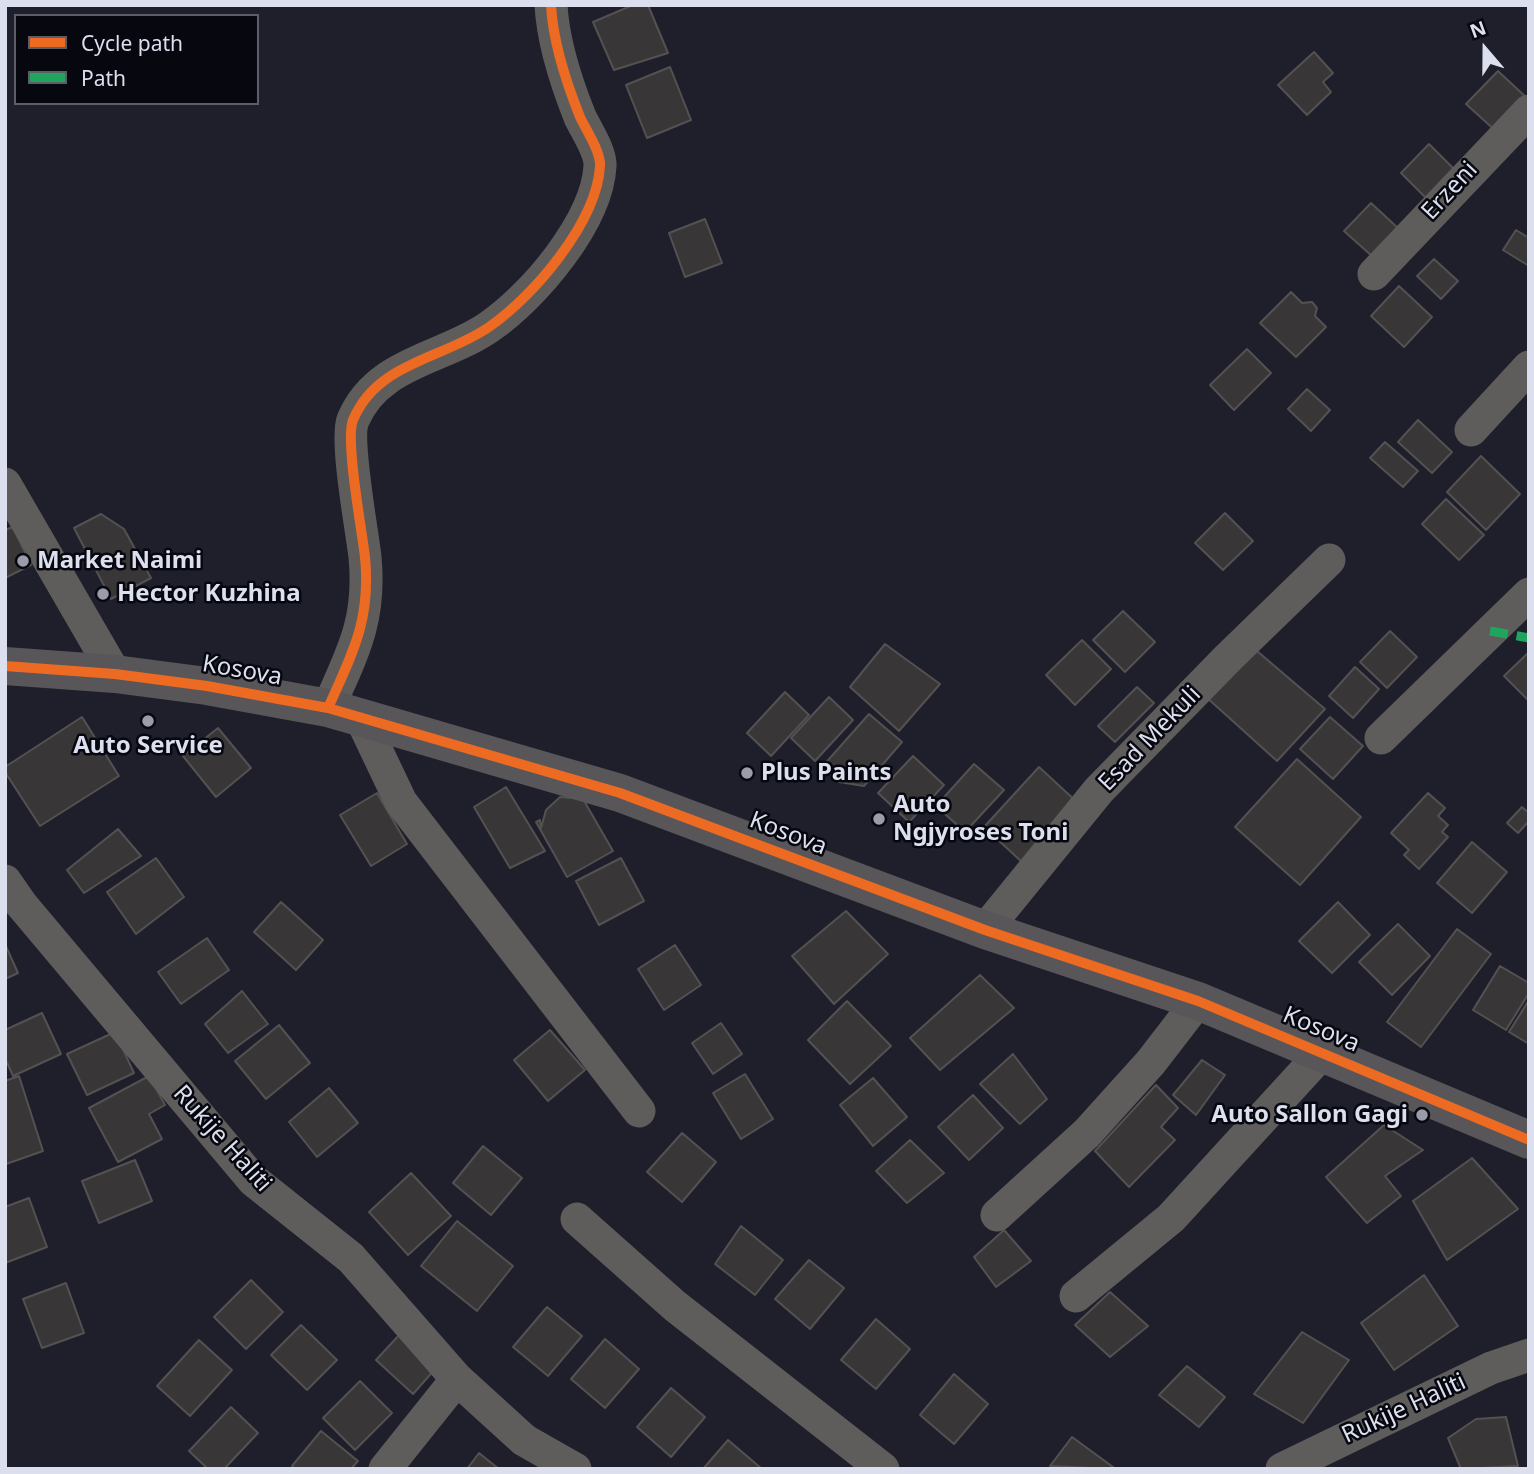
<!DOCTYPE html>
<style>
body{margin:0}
#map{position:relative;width:1534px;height:1474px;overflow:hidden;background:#1e1f2b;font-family:"Noto Sans",sans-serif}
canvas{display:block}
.frame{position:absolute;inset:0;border:7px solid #dcdfed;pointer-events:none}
.legend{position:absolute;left:14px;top:14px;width:245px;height:91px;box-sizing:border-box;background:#06070f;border:2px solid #5c5d68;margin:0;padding:9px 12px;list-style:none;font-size:21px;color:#dcdfed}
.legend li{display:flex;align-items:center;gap:14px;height:35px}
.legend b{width:35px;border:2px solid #5c5d68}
.north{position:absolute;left:1450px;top:14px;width:70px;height:70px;-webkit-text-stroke:5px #06070f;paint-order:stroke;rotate:340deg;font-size:19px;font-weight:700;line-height:28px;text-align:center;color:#dcdfed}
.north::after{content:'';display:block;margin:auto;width:24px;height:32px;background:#dcdfed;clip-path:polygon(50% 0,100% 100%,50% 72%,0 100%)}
</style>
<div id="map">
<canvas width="1534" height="1474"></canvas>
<div class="frame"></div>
<ul class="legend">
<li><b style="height:9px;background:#ed6a23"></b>Cycle path</li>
<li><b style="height:9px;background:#20a55d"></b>Path</li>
</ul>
<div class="north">N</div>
</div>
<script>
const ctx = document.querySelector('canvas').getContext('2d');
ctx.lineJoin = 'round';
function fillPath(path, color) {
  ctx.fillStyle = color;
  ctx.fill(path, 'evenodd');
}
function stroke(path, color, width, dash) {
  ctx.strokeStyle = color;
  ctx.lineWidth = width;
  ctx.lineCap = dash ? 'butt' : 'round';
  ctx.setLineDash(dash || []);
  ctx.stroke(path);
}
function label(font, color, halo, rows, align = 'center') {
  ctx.font = font + ' "Noto Sans",sans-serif';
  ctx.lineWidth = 5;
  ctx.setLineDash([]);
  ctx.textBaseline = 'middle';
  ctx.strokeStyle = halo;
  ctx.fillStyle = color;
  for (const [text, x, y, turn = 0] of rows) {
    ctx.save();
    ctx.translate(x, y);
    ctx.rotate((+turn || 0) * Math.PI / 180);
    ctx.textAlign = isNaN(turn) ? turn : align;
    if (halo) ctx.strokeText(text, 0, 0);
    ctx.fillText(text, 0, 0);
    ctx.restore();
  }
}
const building = new Path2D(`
 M633,5h15l20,48 -54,17 -21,-48z
 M1314,52l19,21 -10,9 8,10 -24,23 -29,-30z
 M670,67l21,53 -44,18 -21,-53z
 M1498,71l31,29 -30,34 -33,-30z
 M1429,144l25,25 -28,29 -25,-25z
 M1371,203l28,26 -26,28 -29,-26z
 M705,219l17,44 -37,14 -16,-44z
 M1516,230l13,8v28l-26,-16z
 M1434,259l24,22 -17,18 -24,-23z
 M1399,286l33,31 -28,30 -33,-31z
 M1291,292l11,11 10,-1 5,6 -2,8 11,11 -30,30 -36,-34z
 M1247,349l24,24 -37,37 -24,-25z
 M1307,389l23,21 -19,21 -23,-22z
 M1418,420l34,32 -20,21 -34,-31z
 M1385,442l33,29 -15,16 -33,-29z
 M1481,456l39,38 -34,36 -39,-38z
 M1446,499l38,36 -25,25 -37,-36z
 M1225,513l28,28 -30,29 -28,-27z
 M101,514l23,15 27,49 -40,21 -37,-71z
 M13,527l18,38 -26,13v-48z
 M1123,611l32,31 -30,30 -32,-32z
 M1390,631l27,26 -30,31 -27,-26z
 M1082,640l29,29 -36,36 -29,-30z
 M885,644l55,40 -41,47 -49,-44z
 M1257,651l68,58 -48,52 -72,-65z
 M1529,652v49l-25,-25z
 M1355,667l24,22 -26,29 -24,-22z
 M1137,687l17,16 -39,39 -17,-16z
 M785,692l24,23 -38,41 -24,-23z
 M829,697l24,23 -38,41 -24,-23z
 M869,714l33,28 -38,44 -25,-4 -17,-15z
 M82,717l37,59 -79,50 -35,-54v-5z
 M1330,717l33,29 -30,33 -33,-30z
 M218,728l33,40 -35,29 -33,-41z
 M913,756l31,29 -35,37 -31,-29z
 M1297,759l64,58 -61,68 -65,-58z
 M974,764l30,26 -39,42 -29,-26z
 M1039,767l39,36 -55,60 -39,-36z
 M506,787l39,64 -35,17 -36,-61z
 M377,793l30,51 -36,22 -31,-51z
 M1428,793l17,15 -7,8 10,9 -6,7 6,5 -29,32 -15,-14 5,-5 -18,-17z
 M560,797l23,2 30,52 -46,26 -31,-55 4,-2 1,8 5,-18z
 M1522,807l7,6v8l-11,12 -11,-10z
 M118,829l23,27 -57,37 -17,-23z
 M1472,842l35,30 -35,41 -35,-30z
 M156,858l28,39 -48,37 -29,-42z
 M621,858l23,43 -45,24 -23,-44z
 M281,902l42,38 -27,30 -42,-38z
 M1338,902l32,33 -38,38 -33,-32z
 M846,911l42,43 -54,50 -42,-48z
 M1398,924l32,32 -38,39 -33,-33z
 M1457,929l34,25 -70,93 -34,-25z
 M207,938l22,32 -48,34 -23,-32z
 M5,944l13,29 -13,6z
 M675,945l26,40 -37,25 -26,-41z
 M1500,966l29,17v10l-23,37 -33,-20z
 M980,975l34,33 -74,62 -30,-32z
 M242,991l26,33 -40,29 -23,-29z
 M1529,1000v44l-20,-12z
 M847,1001l44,45 -41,38 -42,-44z
 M42,1013l19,41 -48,22 -8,-18v-28z
 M721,1023l21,31 -29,20 -21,-31z
 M279,1025l31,38 -44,36 -31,-38z
 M550,1030l35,40 -37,31 -34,-41z
 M115,1032l19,41 -47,22 -20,-41z
 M1013,1054l34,45 -27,25 -40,-40z
 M1202,1060l23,15 -29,40 -23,-20z
 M745,1074l28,45 -32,20 -28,-46z
 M19,1076l24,75 -37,13 -1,-83z
 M149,1076l16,29 -16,9 13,25 -44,23 -29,-54z
 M873,1078l34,39 -34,29 -33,-41z
 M1156,1085l22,23 -17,19 14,13 -46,47 -34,-36z
 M329,1088l29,35 -41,34 -28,-35z
 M973,1095l30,33 -34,32 -31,-33z
 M1384,1125l39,25 -38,26 16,20 -34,27 -41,-46z
 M682,1133l34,29 -34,40 -35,-30z
 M910,1140l34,33 -37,30 -31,-32z
 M483,1146l39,32 -31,37 -38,-32z
 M1472,1158l46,51 -71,51 -34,-59z
 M135,1160l17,41 -53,22 -17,-42z
 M411,1173l40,43 -43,39 -39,-43z
 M29,1198l18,49 -42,16v-56z
 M457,1221l56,45 -36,45 -56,-45z
 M741,1226l42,34 -28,35 -40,-31z
 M1004,1230l27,31 -35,26 -22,-30z
 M809,1260l35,28 -34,41 -35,-30z
 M1424,1275l34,51 -64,44 -33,-47z
 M251,1280l32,32 -37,37 -32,-32z
 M66,1283l18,50 -42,15 -19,-49z
 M1110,1292l38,34 -38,31 -35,-32z
 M547,1307l35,29 -34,40 -35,-29z
 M876,1319l34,30 -34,40 -35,-29z
 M301,1325l36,35 -30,30 -36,-35z
 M1302,1332l47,28 -46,63 -49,-29z
 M400,1334l37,33 -24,27 -37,-34z
 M605,1339l34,30 -34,39 -34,-29z
 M199,1340l33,30 -42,46 -33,-30z
 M1187,1366l38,31 -26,30 -40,-32z
 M954,1374l34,30 -34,40 -34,-29z
 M360,1381l32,32 -37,37 -32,-32z
 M671,1388l34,29 -34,40 -34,-30z
 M231,1407l27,26 -34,36h-16l-19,-18z
 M1506,1417l12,49 -57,3 -13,-31 28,-19z
 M321,1431l37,30 -7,8h-55l-4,-3z
 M1072,1437l41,30 -1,2 -62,-3z
 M728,1440l34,29h-59z
 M479,1453l20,16h-32z`);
const street = new Path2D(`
 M1374,274l155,-163
 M1471,430l58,-63
 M5,484l110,190
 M328,708c25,-56 43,-88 37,-151 -3,-26 -20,-118 -12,-137 24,-58 90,-61 136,-93 44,-30 108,-105 111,-161 1,-14 -14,-36 -20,-49 -14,-35 -27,-74 -29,-112
 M361,718l40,84 238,309
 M1381,738l148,-144
 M5,881l16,23 232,276 98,78 106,121 67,61 51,29
 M985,930l114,-140 129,-132 101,-98
 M997,1215l90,-82 64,-71 47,-61
 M577,1219l98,87 208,163
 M1076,1296l95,-78 151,-165
 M385,1469l72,-90
 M1282,1469l209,-101 38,-13`);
const secondary = new Path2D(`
 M5,666l110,8 92,12 121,22 292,85 365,137 213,71 331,139`);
const quiet = new Path2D(`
 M1490,631l39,7`);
const cycleway = new Path2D(`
 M5,666l110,8 92,12 121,22 292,85 365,137 213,71 331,139
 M328,708c25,-56 43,-88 37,-151 -3,-26 -20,-118 -12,-137 24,-58 90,-61 136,-93 44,-30 108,-105 111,-161 1,-14 -14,-36 -20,-49 -14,-35 -27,-74 -29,-112`);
const markers = [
 [23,561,7,"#9a9ca9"],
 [103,594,7,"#9a9ca9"],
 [148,721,7,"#9a9ca9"],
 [747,773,7,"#9a9ca9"],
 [879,819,7,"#9a9ca9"],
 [1422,1115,7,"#9a9ca9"]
];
const streetNames = [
 ["Erzeni",1450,191,-47],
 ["Kosova",242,671,10],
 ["Esad Mekuli",1150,739,-46],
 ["Kosova",788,834,21],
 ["Kosova",1321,1030,23],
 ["Rukije Haliti",222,1139,48],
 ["Rukije Haliti",1404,1409,-25]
];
const poiNames = [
 ["Market Naimi",37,561],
 ["Hector Kuzhina",117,594],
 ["Auto Service",148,746,"center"],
 ["Plus Paints",761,773],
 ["Auto",893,805],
 ["Ngjyroses Toni",893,833],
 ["Auto Sallon Gagi",1408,1115,"right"]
];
fillPath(building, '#393637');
stroke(building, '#545152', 2);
stroke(street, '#5f5d5c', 33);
stroke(secondary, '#585659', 38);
stroke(quiet, '#20a55d', 9, [18, 9]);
stroke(cycleway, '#ed6a23', 10);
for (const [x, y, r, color] of markers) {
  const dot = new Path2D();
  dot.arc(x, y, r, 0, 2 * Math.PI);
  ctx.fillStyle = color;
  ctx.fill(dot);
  stroke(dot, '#06070f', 2.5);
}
label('24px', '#dcdfed', '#06070f', streetNames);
label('bold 24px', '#dcdfed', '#06070f', poiNames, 'left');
</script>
